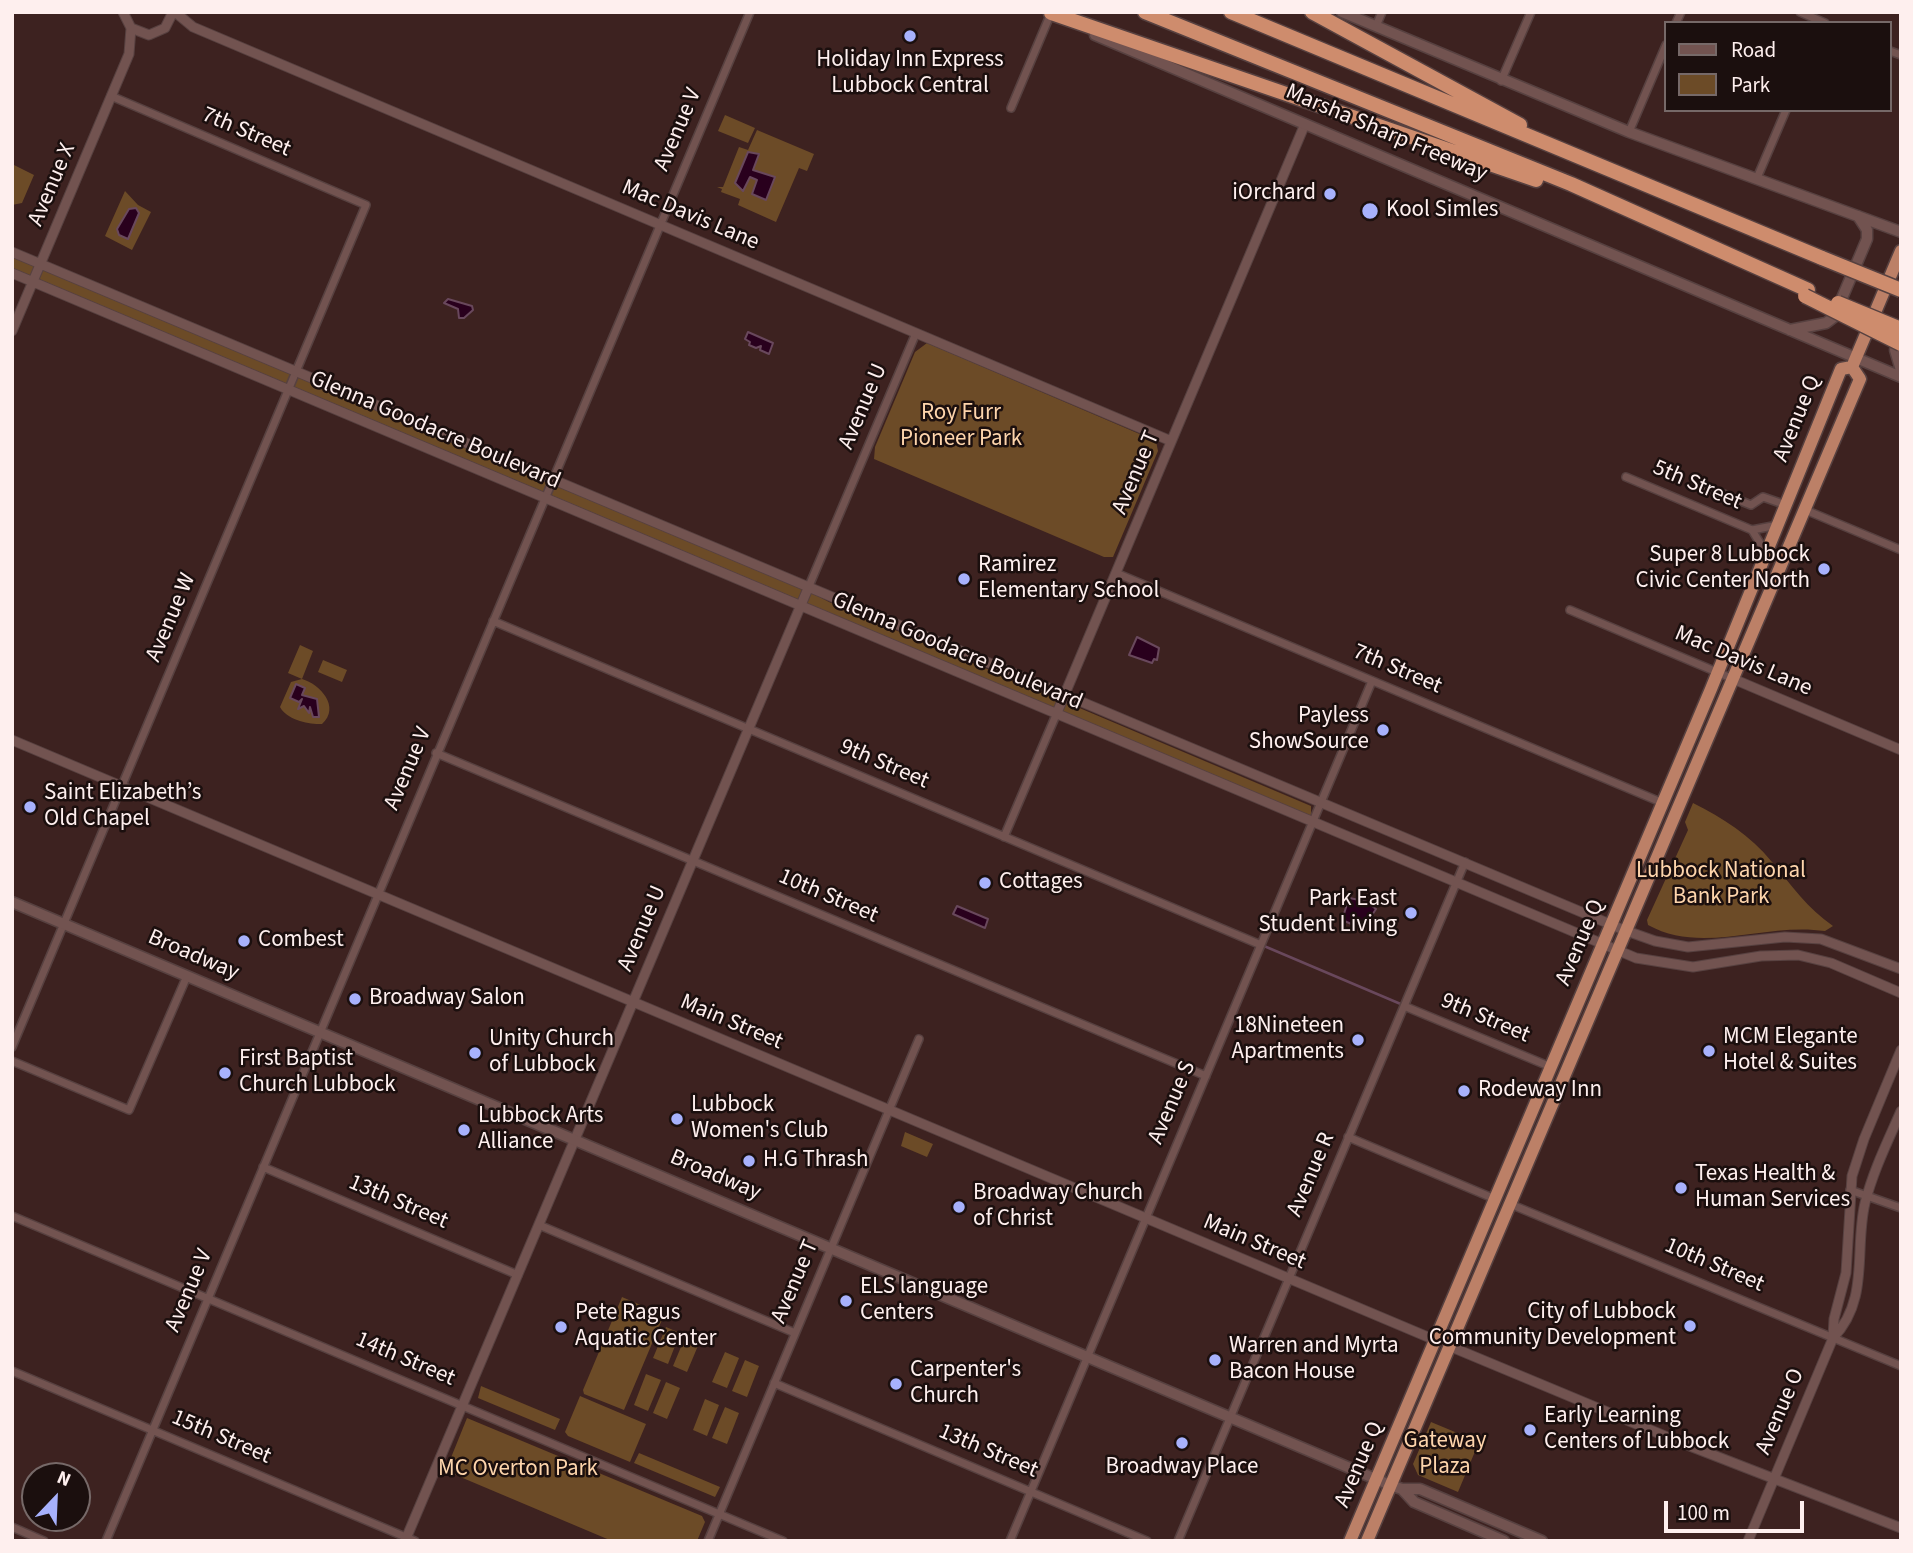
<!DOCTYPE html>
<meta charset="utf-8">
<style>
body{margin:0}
#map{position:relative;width:1913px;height:1553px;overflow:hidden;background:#3d2220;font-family:"Source Sans 3",sans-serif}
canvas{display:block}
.frame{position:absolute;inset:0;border:14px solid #feefee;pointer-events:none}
.legend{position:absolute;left:1664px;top:21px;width:228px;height:91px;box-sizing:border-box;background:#1b0f0e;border:2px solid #766968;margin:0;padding:9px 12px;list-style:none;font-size:21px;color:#feefee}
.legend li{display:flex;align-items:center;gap:14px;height:35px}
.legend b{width:35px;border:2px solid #766968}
.north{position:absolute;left:21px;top:1462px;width:70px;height:70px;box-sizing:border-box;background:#1b0f0e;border:2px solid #766968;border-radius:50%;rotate:23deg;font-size:19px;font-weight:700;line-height:28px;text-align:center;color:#feefee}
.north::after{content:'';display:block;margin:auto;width:24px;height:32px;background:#a7b1fc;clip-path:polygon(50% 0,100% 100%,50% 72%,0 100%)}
.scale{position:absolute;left:1664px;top:1501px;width:140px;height:32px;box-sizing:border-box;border:4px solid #feefee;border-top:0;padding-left:9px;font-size:21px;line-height:24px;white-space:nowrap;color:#feefee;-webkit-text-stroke:5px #1b0f0e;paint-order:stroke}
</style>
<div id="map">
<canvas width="1913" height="1553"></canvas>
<div class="frame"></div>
<ul class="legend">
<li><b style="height:9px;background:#725350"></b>Road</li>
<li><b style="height:19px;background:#6c4b27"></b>Park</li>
</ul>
<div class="north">N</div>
<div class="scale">100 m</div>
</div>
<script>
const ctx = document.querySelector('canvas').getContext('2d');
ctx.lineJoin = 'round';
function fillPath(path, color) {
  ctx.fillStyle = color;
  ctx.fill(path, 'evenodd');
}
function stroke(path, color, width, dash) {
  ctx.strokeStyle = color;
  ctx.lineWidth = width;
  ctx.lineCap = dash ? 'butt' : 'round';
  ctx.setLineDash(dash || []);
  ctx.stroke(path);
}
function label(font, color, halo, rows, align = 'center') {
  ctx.font = font + ' "Source Sans 3",sans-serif';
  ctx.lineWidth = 5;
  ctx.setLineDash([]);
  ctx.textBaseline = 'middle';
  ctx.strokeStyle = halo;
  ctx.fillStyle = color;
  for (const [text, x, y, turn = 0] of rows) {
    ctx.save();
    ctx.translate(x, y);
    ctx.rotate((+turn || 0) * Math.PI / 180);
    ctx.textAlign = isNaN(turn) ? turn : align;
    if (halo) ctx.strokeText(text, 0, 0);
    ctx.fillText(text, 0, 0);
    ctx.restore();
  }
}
const green = new Path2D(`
 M725,115l30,13 -7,15 -30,-12z
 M757,130l57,24 -7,17 -8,-3 -23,54 -38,-17 2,-6 -19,-7 1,-3 -5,-2h6l16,-40 9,3z
 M12,164l22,11 -12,28 -10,2z
 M125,191l13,14 13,7 -19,38 -27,-14z
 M12,254l777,327 40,21 482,204v9l-4,3 -484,-203 -38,-21 -773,-326z
 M927,343l229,98 2,10 -45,106h-9l-230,-98 1,-12 40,-95z
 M300,645l13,6 -11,28 -14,-6z
 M323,660l24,10 -5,12 -24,-10z
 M302,679c18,5 39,28 20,45 -12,1 -35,-4 -42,-17l11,-25z
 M1693,803c30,15 57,32 79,59 20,24 35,46 61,64l-8,5c-59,-9 -123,24 -177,-6l-1,-5 41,-90 -3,-8z
 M905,1132l28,12 -6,13 -26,-11z
 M622,1297l42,18 -40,95 -40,-16 -1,-4z
 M666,1327l14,6 -12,31 -15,-6z
 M686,1335l14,6 -13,31 -14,-6z
 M725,1352l14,6 -12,30 -15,-6z
 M745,1360l14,6 -12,31 -15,-6z
 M646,1374l15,6 -13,31 -14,-6z
 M666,1382l14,6 -13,31 -14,-6z
 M481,1386l79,33 -5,11 -77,-32z
 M580,1396l66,28 -16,38 -62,-26 -3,-4z
 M705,1399l14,6 -12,31 -14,-6z
 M725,1407l14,6 -12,31 -15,-6z
 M467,1418l235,98 3,6 -8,19h-85l-154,-65 -12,-6z
 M1431,1422l48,20 -21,50 -40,-17 -5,-11z
 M639,1453l81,34 -5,10 -81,-34z`);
const water = new Path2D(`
 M748,152l11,2 -6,16 22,7 -9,23 -14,-6 5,-14 -7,-3 -7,14 -8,-8z
 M129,209l7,-1 3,5 -11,26 -9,-4 -2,-6z
 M448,299l24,7 1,4 -9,8h-5l-1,-9 -14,-6z
 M748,332l25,11 -4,11 -9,-4 1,-4 -5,2 -7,-3 1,-3 -5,-3z
 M1137,637l22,11 -2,12 -3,-1 -2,4 -23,-8z
 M296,684l9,4 -3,7 15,4 2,18h-6l-3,-10 -1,6 -5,-7 -6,3 4,-10 -3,3 -9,-4z
 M1349,898l16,3 11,8 -13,20 -21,-9z
 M957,906l31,13 -3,9 -32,-14z`);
const stream = new Path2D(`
 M1264,946l139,59`);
const minor = new Path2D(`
 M1800,12l25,11
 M1676,23l5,-11
 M1376,26l6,-14
 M1890,51l11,4
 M1501,81l30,-69
 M1011,108l40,-95
 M1629,132l37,-87
 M1757,178l29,-68
 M1626,477l126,53 14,23
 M1706,487l45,18 12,-8 23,8
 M1803,509l98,41
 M1752,530l26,-5
 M1116,573l547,230
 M809,586l107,-253
 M1570,610l161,68
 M493,621l768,324
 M436,753l770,323
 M1004,837l52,-122
 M1404,1006l147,61
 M12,1047l354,-842 -255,-109
 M12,1061l117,49 58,-134
 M1348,1137l147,62
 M263,1167l255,108
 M1850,1190l51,18
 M1510,1204l391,162
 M12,1216l771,325
 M539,1225l256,108
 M12,1371l403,170
 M774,1383l373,158
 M12,1527l32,14
 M106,1541l644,-1529
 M708,1541l211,-502
 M1010,1541l362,-860
 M1178,1541l287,-679`);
const tertiary = new Path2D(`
 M123,12l8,16 18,7 16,-7 8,-16
 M175,12l18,15 978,414
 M12,252l1612,678 31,11 33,6 97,-10 36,2 80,30
 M12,273l1624,685 57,9 68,-11 37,-1 33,8 70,30
 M12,331l117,-277 2,-26
 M1731,678l170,72
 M1056,715l249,-591
 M12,740l1423,600
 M1833,1338c37,-38 21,-89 32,-135 8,-32 23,-62 36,-92
 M1449,1346l228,95 224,87
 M405,1541l404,-955
 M1748,1541l85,-203 1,-19 12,-46 6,-97 12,-37 37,-89`);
const secondary = new Path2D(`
 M1342,12l287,120 272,100
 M1095,35l806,342
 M1790,330l36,-7 8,-6 33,-78v-9l-9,-14
 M1901,338l-6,12 6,20
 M12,902l1378,583 12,4h18l122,52
 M1402,1489l12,13 90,39`);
const trunk = new Path2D(`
 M1852,367l49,-116
 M1350,1541l361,-852 130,-320 11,-2
 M1367,1541l493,-1162 -8,-12`);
const motorway = new Path2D(`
 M1145,12l426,172 237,106
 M1231,12l591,246
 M1312,12l208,113
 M1051,13l485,167`);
const motorwayBridge = new Path2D(`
 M1822,258l79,32
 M1805,296l96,48
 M1838,303l63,26`);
const markers = [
 [910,36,7,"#a7b1fc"],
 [1330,194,7,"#a7b1fc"],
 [1370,211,9,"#a7b1fc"],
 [1824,569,7,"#a7b1fc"],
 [964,579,7,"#a7b1fc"],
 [1383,730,7,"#a7b1fc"],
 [30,807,7,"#a7b1fc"],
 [985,883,7,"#a7b1fc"],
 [1411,913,7,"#a7b1fc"],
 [244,941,7,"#a7b1fc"],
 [355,999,7,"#a7b1fc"],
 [1358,1040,7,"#a7b1fc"],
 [1709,1051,7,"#a7b1fc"],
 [475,1053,7,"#a7b1fc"],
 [225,1073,7,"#a7b1fc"],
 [1464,1091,7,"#a7b1fc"],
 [677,1119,7,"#a7b1fc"],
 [464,1130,7,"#a7b1fc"],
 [749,1161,7,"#a7b1fc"],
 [1681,1188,7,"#a7b1fc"],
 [959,1207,7,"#a7b1fc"],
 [846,1301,7,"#a7b1fc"],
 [1690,1326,7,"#a7b1fc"],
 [561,1327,7,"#a7b1fc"],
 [1215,1360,7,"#a7b1fc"],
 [896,1384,7,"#a7b1fc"],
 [1530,1430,7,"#a7b1fc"],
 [1182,1443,7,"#a7b1fc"]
];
const poiNames = [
 ["Holiday Inn Express",910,61,"center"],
 ["Lubbock Central",910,87,"center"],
 ["iOrchard",1316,194,"right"],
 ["Kool Simles",1386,211],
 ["Super 8 Lubbock",1810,556,"right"],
 ["Civic Center North",1810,582,"right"],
 ["Ramirez",978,566],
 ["Elementary School",978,592],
 ["Payless",1369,717,"right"],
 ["ShowSource",1369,743,"right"],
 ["Saint Elizabeth’s",44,794],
 ["Old Chapel",44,820],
 ["Cottages",999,883],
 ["Park East",1397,900,"right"],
 ["Student Living",1397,926,"right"],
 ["Combest",258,941],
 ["Broadway Salon",369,999],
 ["18Nineteen",1344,1027,"right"],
 ["Apartments",1344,1053,"right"],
 ["MCM Elegante",1723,1038],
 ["Hotel & Suites",1723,1064],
 ["Unity Church",489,1040],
 ["of Lubbock",489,1066],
 ["First Baptist",239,1060],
 ["Church Lubbock",239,1086],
 ["Rodeway Inn",1478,1091],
 ["Lubbock",691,1106],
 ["Women's Club",691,1132],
 ["Lubbock Arts",478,1117],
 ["Alliance",478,1143],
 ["H.G Thrash",763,1161],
 ["Texas Health &",1695,1175],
 ["Human Services",1695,1201],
 ["Broadway Church",973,1194],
 ["of Christ",973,1220],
 ["ELS language",860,1288],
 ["Centers",860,1314],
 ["City of Lubbock",1676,1313,"right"],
 ["Community Development",1676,1339,"right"],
 ["Pete Ragus",575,1314],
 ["Aquatic Center",575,1340],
 ["Warren and Myrta",1229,1347],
 ["Bacon House",1229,1373],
 ["Carpenter's",910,1371],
 ["Church",910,1397],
 ["Early Learning",1544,1417],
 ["Centers of Lubbock",1544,1443],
 ["Broadway Place",1182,1468,"center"]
];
const streetNames = [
 ["Avenue V",679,130,-67],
 ["7th Street",246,133,23],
 ["Marsha Sharp Freeway",1386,134,23],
 ["Avenue X",53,185,-67],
 ["Mac Davis Lane",690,216,23],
 ["Avenue U",864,407,-67],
 ["Avenue Q",1798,419,-68],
 ["Glenna Goodacre Boulevard",435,431,23],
 ["Avenue T",1137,473,-67],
 ["5th Street",1697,486,23],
 ["Avenue W",172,618,-67],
 ["Glenna Goodacre Boulevard",957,652,23],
 ["Mac Davis Lane",1743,662,23],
 ["7th Street",1397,670,23],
 ["9th Street",884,765,23],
 ["Avenue V",409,769,-67],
 ["10th Street",828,897,23],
 ["Avenue U",643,929,-67],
 ["Avenue Q",1581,943,-67],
 ["Broadway",193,956,23],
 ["9th Street",1485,1019,23],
 ["Main Street",731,1023,23],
 ["Avenue S",1173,1103,-67],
 ["Avenue R",1312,1175,-67],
 ["Broadway",715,1176,23],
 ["13th Street",398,1203,23],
 ["Main Street",1254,1243,23],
 ["10th Street",1714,1266,23],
 ["Avenue T",796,1282,-67],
 ["Avenue V",190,1291,-67],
 ["14th Street",405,1360,23],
 ["Avenue O",1781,1412,-67],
 ["15th Street",221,1438,23],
 ["13th Street",988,1452,23],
 ["Avenue Q",1360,1465,-67]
];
const parkNames = [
 ["Roy Furr",961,414],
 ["Pioneer Park",961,440],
 ["Lubbock National",1721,872],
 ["Bank Park",1721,898],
 ["Gateway",1445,1442],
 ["Plaza",1445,1468],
 ["MC Overton Park",518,1470]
];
fillPath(green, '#6c4b27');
fillPath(water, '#29001d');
stroke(water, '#69485c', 2);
stroke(stream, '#69485c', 2.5);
stroke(minor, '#574140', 10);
stroke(tertiary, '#574140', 11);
stroke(secondary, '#574140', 13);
stroke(trunk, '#574140', 15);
stroke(motorway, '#574140', 17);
stroke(minor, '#725350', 7);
stroke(tertiary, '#725350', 9);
stroke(secondary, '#725350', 10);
stroke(trunk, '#bc8067', 12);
stroke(motorway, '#ce8c6d', 14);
stroke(motorwayBridge, '#574140', 17, []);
stroke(motorwayBridge, '#ce8c6d', 14);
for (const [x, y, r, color] of markers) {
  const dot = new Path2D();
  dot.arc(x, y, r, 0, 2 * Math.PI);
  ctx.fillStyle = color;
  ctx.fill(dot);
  stroke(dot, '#1b0f0e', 2.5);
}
label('23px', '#feefee', '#1b0f0e', poiNames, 'left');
label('23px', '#feefee', '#1b0f0e', streetNames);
label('23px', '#fed5ac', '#1b0f0e', parkNames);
</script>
